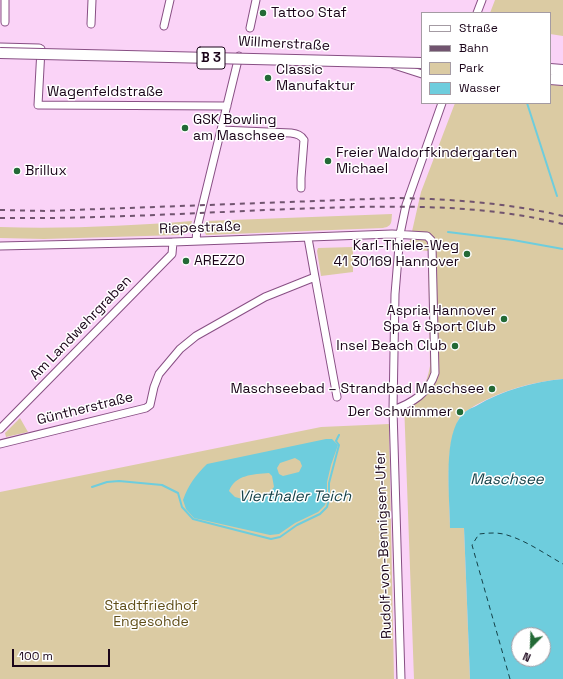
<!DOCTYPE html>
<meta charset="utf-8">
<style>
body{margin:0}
#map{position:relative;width:563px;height:679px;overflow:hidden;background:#fad3f7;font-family:"Space Grotesk",sans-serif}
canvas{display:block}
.legend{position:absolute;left:421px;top:12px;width:130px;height:92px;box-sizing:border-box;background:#fff;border:1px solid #a49ba3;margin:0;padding:5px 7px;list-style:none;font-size:12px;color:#1b051a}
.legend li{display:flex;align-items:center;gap:8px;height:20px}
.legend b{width:20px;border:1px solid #a49ba3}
.north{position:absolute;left:511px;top:627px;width:40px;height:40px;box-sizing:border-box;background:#fff;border:1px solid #a49ba3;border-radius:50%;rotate:203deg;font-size:11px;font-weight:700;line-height:16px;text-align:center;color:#1b051a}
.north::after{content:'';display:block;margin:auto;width:14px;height:18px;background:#236a36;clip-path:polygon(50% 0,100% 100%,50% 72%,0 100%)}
.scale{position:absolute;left:12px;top:649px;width:98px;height:18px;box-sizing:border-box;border:2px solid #1b051a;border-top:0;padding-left:5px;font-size:12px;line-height:14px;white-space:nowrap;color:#1b051a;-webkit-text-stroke:3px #fff;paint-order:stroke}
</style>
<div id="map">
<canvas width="563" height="679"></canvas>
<ul class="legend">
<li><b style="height:5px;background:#fff"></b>Straße</li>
<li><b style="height:5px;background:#71546f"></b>Bahn</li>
<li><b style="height:11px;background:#dbcba3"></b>Park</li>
<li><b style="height:11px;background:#6ecddd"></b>Wasser</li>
</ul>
<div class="north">N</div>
<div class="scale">100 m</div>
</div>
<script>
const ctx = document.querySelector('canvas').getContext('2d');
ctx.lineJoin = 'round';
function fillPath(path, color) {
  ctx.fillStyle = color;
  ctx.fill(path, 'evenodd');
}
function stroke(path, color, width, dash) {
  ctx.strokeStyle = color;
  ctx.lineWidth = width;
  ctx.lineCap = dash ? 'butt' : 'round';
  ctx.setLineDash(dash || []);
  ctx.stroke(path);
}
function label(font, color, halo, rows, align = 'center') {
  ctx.font = font + ' "Space Grotesk",sans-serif';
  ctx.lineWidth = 3;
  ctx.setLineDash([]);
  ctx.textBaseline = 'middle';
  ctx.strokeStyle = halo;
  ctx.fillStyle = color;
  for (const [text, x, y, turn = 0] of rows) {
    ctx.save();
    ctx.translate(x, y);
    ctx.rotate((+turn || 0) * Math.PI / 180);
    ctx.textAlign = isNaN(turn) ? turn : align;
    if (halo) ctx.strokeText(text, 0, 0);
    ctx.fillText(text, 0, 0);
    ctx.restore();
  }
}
const green = new Path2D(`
 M495,0h68v36l-13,-2v-21h-60z
 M550,84l13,1v294c-31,3 -60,11 -87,26 -8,5 -15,8 -18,16 -14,30 -8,74 -8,106l14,1 6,151h-56l-10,-277c18,-10 22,-15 26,-36l-2,-115 -20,-2 13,-57 34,-89h95z
 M392,214c-1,8 1,12 -9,14l-177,7 -2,-5 1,-9z
 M192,221l-2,8 -11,6 -135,4 -44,-1v-11c64,2 129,-1 192,-6z
 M353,247v25l-32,4 -4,-25 1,-3z
 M20,418l8,14 -22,5 -1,-4z
 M389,424l5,255h-394v-187l321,-65z`);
const water = new Path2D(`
 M563,379v300h-93l-6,-151h-14c0,-29 -7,-85 9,-109 4,-7 10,-10 17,-13 27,-16 56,-24 87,-27zM519,635h24v24h-24z
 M326,439h6l6,6 -7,20 -4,17v16l-2,7 -7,7 -23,11 -16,11 -9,1 -76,-17 -8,-9 -3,-9c6,-16 12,-24 24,-36zM295,458l5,3 2,5 -3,6 -16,4 -4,-2 -2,-6 3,-5zM269,473l3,3 2,11 -7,8 -21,5 -11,-3 -6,-6c6,-16 24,-17 40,-18z`);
const stream = new Path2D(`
 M527,103l30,93
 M448,232l65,8 50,9
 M92,487l15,-5 12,-1 43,4 16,8 4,14 11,12 78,20 9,-2 17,-12 23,-11 7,-7 2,-8v-16l10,-38 -3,-4 3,-6`);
const ferry = new Path2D(`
 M510,679l-38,-134 7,-11c9,-1 19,-2 28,1 20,6 38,19 56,29`);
const minor = new Path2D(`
 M477,13l5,-13
 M5,22v-22
 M91,24l1,-24
 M164,26l6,-26
 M250,28l6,-28
 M41,49l-3,56 189,1
 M394,65l28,9
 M221,130l70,3c6,1 10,2 13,7l-3,38v10
 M196,241l1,-13 42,-172
 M0,246l173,-4 219,-8 35,2 4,4 1,6 3,127c-6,20 -23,30 -42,37
 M315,277l22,120
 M0,429l172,-175 1,-12
 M0,444l146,-36 4,-3 4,-18 5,-13 21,-25 16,-13 69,-39 50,-20 -7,-39
 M401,679l-8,-269 2,-116 5,-60 6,-29 36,-102`);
const major = new Path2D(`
 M0,48l39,1`);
const highway = new Path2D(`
 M550,69l13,1
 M550,79l13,1`);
const rail = new Path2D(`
 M0,210l46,1 350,-13c56,1 112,5 167,18
 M0,218c97,1 193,-5 290,-9 91,-3 184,-7 273,15`);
const highwayBridge = new Path2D(`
 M0,53l422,10`);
const markers = [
 [263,13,4,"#236a36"],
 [268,78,4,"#236a36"],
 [185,128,4,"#236a36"],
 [328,161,4,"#236a36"],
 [17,171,4,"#236a36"],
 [467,254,4,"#236a36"],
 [186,261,4,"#236a36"],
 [504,319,4,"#236a36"],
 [455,346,4,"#236a36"],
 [492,389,4,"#236a36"],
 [460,412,4,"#236a36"]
];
const shields = [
 [211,58,28]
];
const shieldNames = [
 ["B 3",211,58]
];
const poiNames = [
 ["Tattoo Staf",271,13],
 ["Classic",276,70],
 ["Manufaktur",276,86],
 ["GSK Bowling",193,120],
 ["am Maschsee",193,136],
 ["Freier Waldorfkindergarten",336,153],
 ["Michael",336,169],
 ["Brillux",25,171],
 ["Karl-Thiele-Weg",459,246,"right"],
 ["41 30169 Hannover",459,262,"right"],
 ["AREZZO",194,261],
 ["Aspria Hannover",496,311,"right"],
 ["Spa & Sport Club",496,327,"right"],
 ["Insel Beach Club",447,346,"right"],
 ["Maschseebad – Strandbad Maschsee",484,389,"right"],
 ["Der Schwimmer",452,412,"right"]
];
const streetNames = [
 ["Willmerstraße",284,44,3],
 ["Wagenfeldstraße",105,92],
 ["Riepestraße",200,228,-2],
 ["Am Landwehrgraben",81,328,-46],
 ["Güntherstraße",85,409,-14],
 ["Rudolf-von-Bennigsen-Ufer",384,545,-92]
];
const parkNames = [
 ["Stadtfriedhof",151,606],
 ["Engesohde",151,622]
];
const waterNames = [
 ["Maschsee",507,480],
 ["Vierthaler Teich",295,497]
];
fillPath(green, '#dbcba3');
fillPath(water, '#6ecddd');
stroke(stream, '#6ecddd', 2);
stroke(ferry, '#154148', 1, [5, 4]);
stroke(minor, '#884f84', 9);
stroke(major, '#884f84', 11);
stroke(highway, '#884f84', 12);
stroke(minor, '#fff', 7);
stroke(major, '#fff', 9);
stroke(highway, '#fff', 10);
stroke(rail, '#71546f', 2, [5, 5]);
stroke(highwayBridge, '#884f84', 12, []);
stroke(highwayBridge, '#fff', 10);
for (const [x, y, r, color] of markers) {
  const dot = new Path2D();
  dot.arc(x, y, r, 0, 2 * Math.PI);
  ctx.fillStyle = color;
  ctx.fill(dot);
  stroke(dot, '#fff', 1.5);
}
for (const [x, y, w] of shields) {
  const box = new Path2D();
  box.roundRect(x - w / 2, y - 11, w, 22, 3);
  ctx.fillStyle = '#fff';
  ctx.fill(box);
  stroke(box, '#1b051a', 1);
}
label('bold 13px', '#1b051a', null, shieldNames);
label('14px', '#1b051a', '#fff', poiNames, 'left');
label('14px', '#1b051a', '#fff', streetNames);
label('14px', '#604e19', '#fff', parkNames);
label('italic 15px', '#154148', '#fff', waterNames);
</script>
